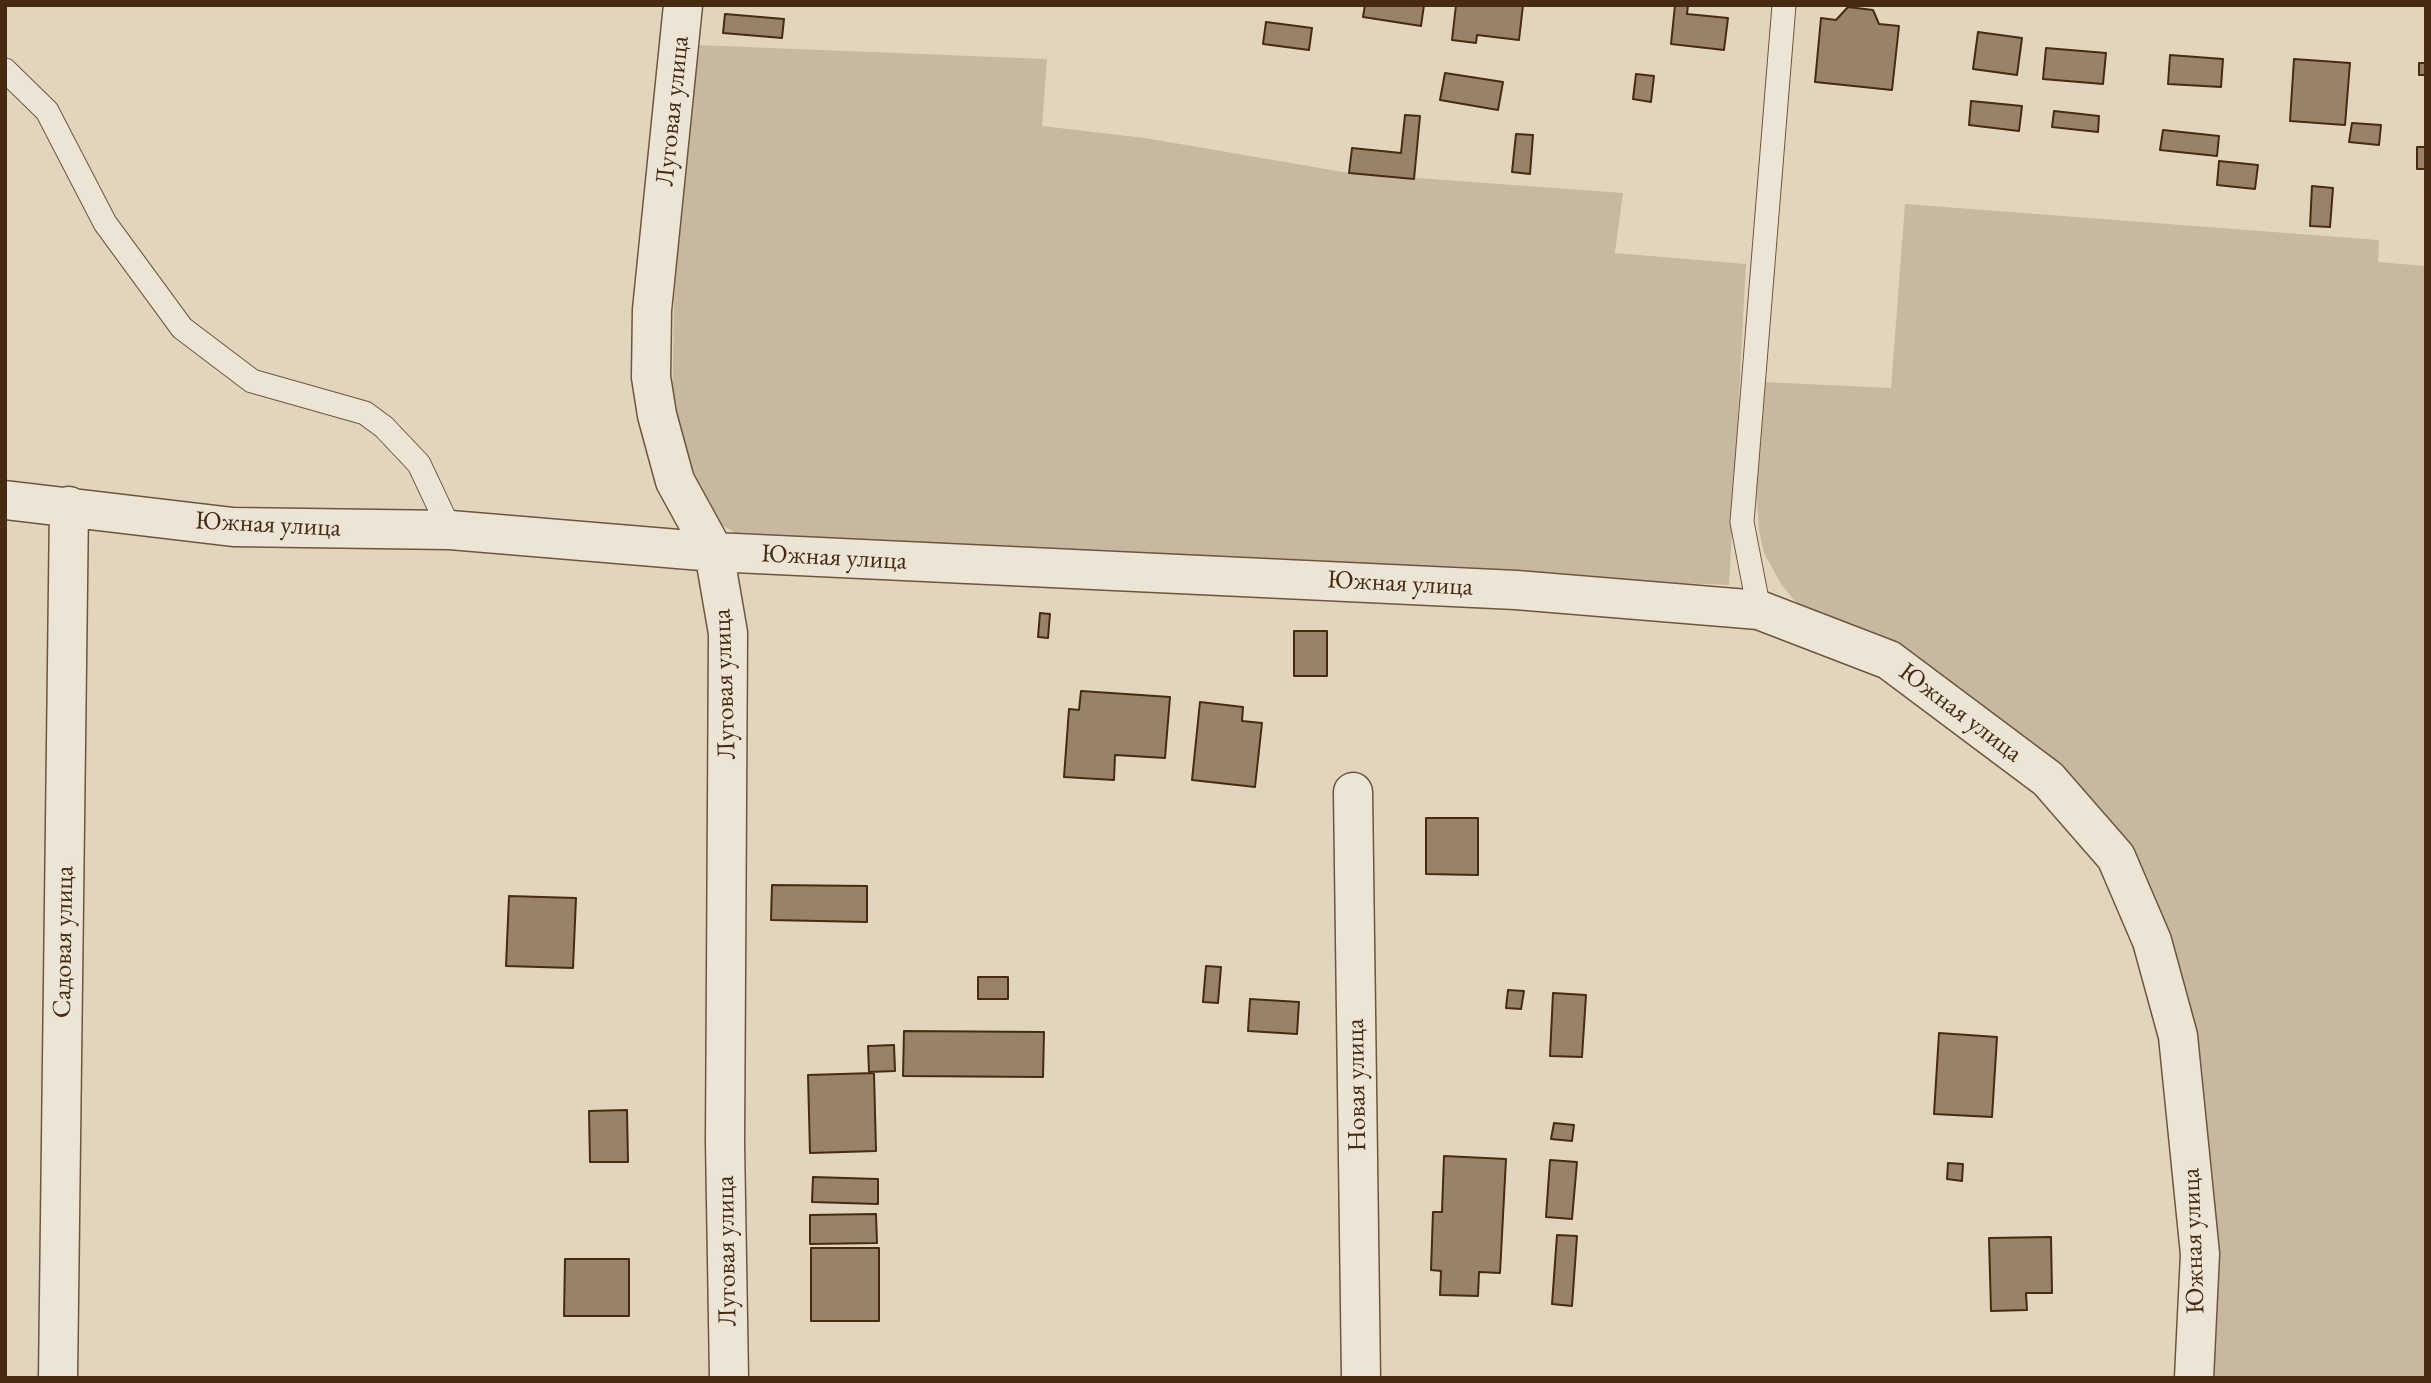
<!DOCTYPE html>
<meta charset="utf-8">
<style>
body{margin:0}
#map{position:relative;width:2431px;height:1383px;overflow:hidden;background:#e1d6bd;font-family:"EB Garamond",serif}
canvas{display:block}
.frame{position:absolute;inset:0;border:7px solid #482a11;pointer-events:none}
</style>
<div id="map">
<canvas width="2431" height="1383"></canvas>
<div class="frame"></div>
</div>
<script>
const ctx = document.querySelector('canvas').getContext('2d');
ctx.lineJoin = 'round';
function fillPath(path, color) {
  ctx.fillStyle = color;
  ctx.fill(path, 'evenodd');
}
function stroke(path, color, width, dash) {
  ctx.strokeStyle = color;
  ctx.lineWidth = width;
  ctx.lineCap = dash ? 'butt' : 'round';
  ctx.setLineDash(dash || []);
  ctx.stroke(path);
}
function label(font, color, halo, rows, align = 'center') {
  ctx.font = font + ' "EB Garamond",serif';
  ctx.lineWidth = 7;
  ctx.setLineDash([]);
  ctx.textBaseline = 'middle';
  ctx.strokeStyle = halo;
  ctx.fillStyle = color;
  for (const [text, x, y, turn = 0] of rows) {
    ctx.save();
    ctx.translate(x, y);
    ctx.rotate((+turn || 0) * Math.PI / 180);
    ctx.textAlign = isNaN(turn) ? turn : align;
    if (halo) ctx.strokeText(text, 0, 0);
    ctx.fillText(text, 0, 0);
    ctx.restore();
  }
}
const green = new Path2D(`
 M697,45l350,14 -5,67 103,12 204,35 274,20 -8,60 131,11 -17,321 -740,-30 -243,-16 -33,-19 -21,-31 -20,-74 2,-109 7,-138z
 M1905,204l474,36 -1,22 48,4v1112h-215l2,-194 -18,-142 -102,-240 -94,-85 -95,-62 -105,-49 -18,-22 -17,-31 -5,-22 -3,-43 8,-106 127,6z`);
const building = new Path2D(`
 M1365,5h59l-3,21 -58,-9z
 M1456,5h67l-4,35 -42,-5 -1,8 -24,-3z
 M1675,5h13l-1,9 41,4 -4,32 -53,-6z
 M1848,7l25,3 6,14 20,2 -7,64 -77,-8 6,-64 15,2z
 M725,14l59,5 -2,19 -59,-5z
 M1266,22l46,6 -3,22 -46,-6z
 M1978,32l44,6 -5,37 -44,-6z
 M2046,48l60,5 -3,31 -60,-5z
 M2170,55l53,4 -2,28 -53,-3z
 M2426,55v52l-1,-32h-6v-12h6z
 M2294,59l56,4 -5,62 -55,-4z
 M1445,73l58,9 -5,28 -58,-10z
 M1636,74l18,2 -3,26 -18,-3z
 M1971,101l51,5 -3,25 -50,-6z
 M2054,111l45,5 -1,16 -46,-5z
 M1405,115l15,1 -6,63 -65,-6 3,-25 49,5z
 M2352,123l29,2 -2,20 -30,-3z
 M2163,130l56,6 -2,20 -57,-6z
 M1516,134l17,1 -3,39 -18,-2z
 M2417,147h9v22h-9z
 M2219,161l39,4 -3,24 -38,-4z
 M2312,186l21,2 -3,39 -20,-1z
 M1040,613l10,1 -2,24 -10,-1z
 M1294,631h33v45h-33z
 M1081,691l89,6 -5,61 -50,-3 -1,25 -50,-3 5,-68 10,1z
 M1200,702l43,5 -1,14 20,2 -7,64 -63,-7z
 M1426,818h52v57l-52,-1z
 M772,885l95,1v36l-96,-2z
 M509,896l67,2 -3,70 -67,-2z
 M1206,966l15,1 -3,36 -15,-1z
 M978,977h30v22h-30z
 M1508,990l16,1 -3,18 -15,-1z
 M1553,993l33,2 -4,62 -32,-1z
 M1250,999l49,3 -2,32 -49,-3z
 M904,1031l140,1 -1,45 -140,-1z
 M1939,1033l58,4 -5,80 -58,-3z
 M894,1045l1,26 -26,1 -1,-26z
 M874,1073l2,78 -66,2 -2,-78z
 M627,1110l1,52h-38l-1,-51z
 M1554,1123l20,2 -2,16 -21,-2z
 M1444,1156l62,3 -6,114 -21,-1 -1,24 -38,-1 1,-24 -10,-1 2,-58h9z
 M1550,1160l27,2 -5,57 -26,-2z
 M1948,1163l15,1 -1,17 -15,-2z
 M813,1177l65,2v25l-66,-2z
 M876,1214l1,29 -67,1v-29z
 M1557,1235l20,1 -5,70 -20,-2z
 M2051,1237l1,56h-26l1,17 -36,1 -2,-73z
 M811,1248h68v73h-68z
 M565,1259h64v57h-65z`);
const service = new Path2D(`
 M5,70l42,41 58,112 77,105 70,53 113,32 19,14 35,37 31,66
 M1759,610l-17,-88 42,-517`);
const minor = new Path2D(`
 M683,5l-31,305 -1,67 6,38 18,66 39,71 14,81 -3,509 4,236
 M5,500l228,27 217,3 264,22 802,38 243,20 130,50 159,119 68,78 36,84 26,95 22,218 -6,124
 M1353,792l8,586
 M58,1378l11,-872`);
const streetNames = [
 ["Луговая улица",673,111,-84],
 ["Южная улица",268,525,3],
 ["Южная улица",834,558,3],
 ["Южная улица",1400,584,3],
 ["Луговая улица",725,684,-92],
 ["Южная улица",1960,713,37],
 ["Садовая улица",64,942,-89],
 ["Новая улица",1357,1085,-91],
 ["Южная улица",2194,1241,-92],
 ["Луговая улица",727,1251,-91]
];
fillPath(green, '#c7b9a0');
fillPath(building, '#98836a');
stroke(building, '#482a11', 2);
stroke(service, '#6e553c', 25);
stroke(minor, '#6e553c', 41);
stroke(service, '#ece4d4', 23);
stroke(minor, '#ece4d4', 38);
label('26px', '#482a11', '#ece4d4', streetNames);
</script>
